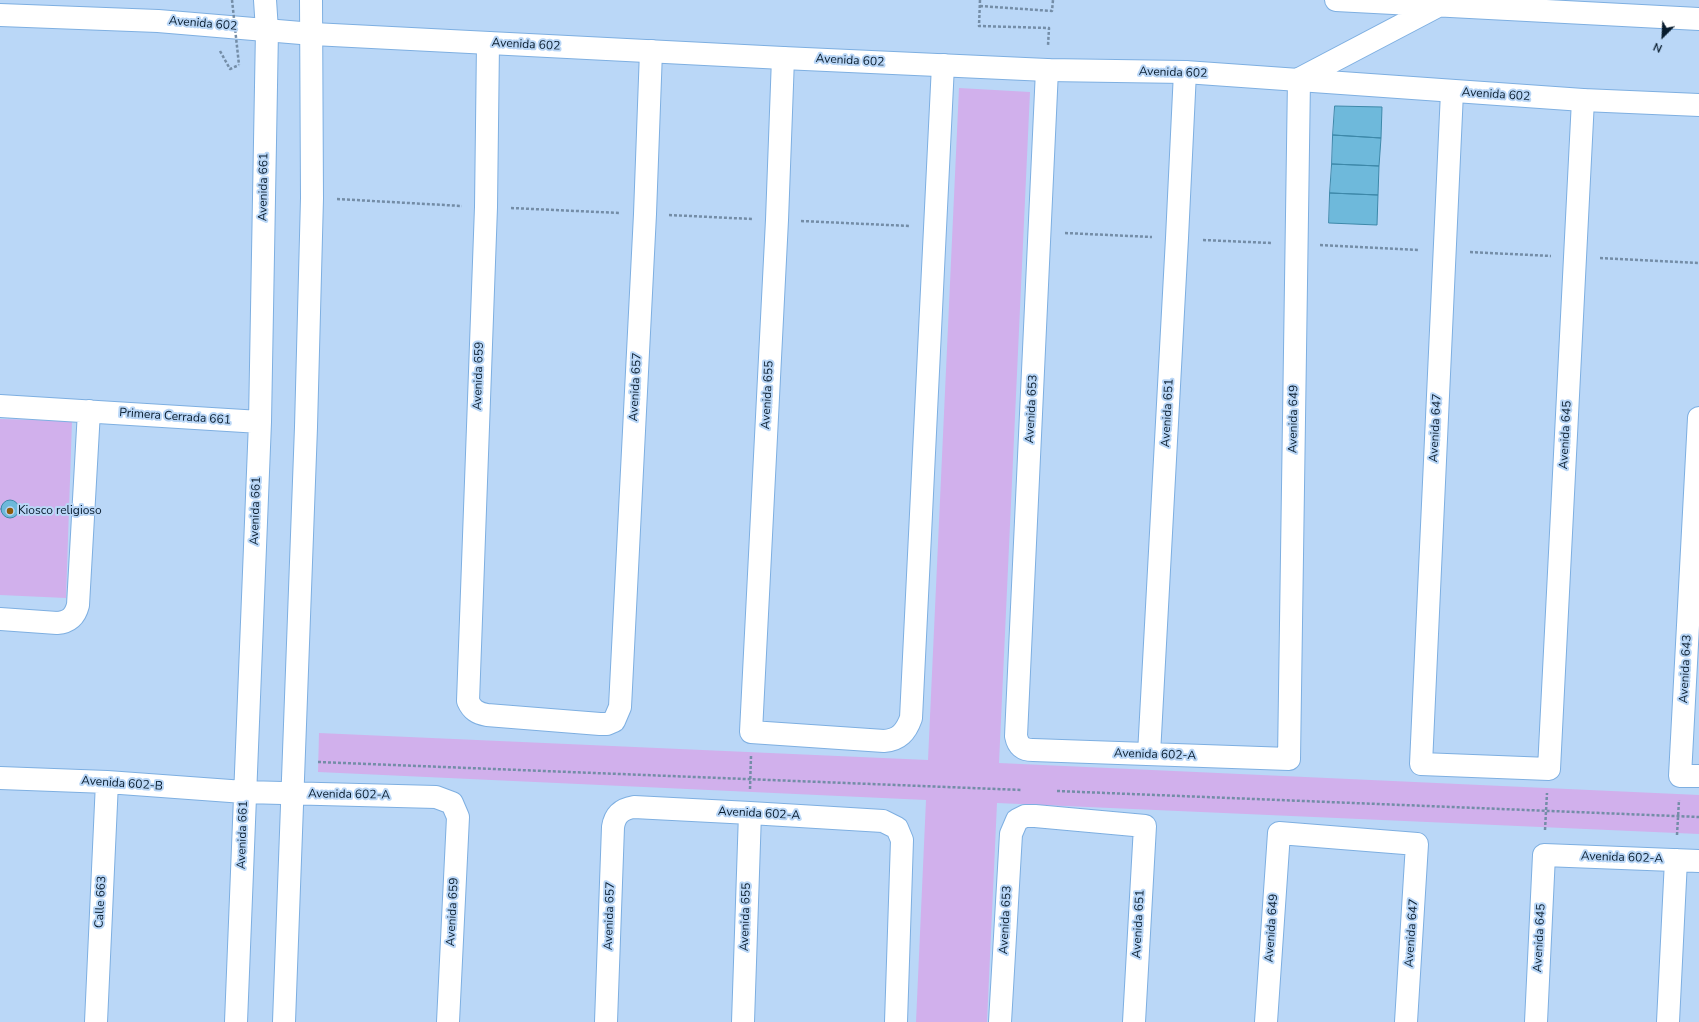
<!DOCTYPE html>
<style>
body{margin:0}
#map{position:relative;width:1699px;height:1022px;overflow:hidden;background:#bad7f7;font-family:"Nunito Sans",sans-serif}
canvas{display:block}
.north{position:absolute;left:1643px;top:16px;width:40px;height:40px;-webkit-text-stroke:3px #bad7f7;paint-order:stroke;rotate:204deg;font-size:11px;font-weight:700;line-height:16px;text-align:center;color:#071b2d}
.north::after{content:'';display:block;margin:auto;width:14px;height:18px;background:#071b2d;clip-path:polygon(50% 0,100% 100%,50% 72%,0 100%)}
</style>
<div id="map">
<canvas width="1699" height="1022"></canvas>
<div class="north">N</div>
</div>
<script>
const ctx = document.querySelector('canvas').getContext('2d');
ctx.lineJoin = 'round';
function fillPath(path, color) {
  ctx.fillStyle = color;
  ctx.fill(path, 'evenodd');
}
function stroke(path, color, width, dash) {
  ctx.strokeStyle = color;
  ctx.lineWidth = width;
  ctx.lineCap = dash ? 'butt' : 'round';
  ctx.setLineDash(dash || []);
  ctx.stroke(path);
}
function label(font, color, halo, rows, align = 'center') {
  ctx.font = font + ' "Nunito Sans",sans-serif';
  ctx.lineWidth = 4;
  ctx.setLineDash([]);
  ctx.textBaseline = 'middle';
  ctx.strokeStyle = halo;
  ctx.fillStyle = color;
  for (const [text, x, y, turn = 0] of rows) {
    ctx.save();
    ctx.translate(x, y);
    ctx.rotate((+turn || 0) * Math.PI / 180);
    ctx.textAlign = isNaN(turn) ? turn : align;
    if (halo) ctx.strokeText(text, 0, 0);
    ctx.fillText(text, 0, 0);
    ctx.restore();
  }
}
const green = new Path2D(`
 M959,88l71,4 -31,671 700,32v39l-702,-31 -10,219h-71l10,-222 -608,-28 1,-39 609,27z
 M0,419l72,2 -6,177 -66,-3z`);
const building = new Path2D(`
 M1335,106l47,1 -1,31 -48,-3z
 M1333,135l48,3 -2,28 -47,-2z
 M1332,164l47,2 -1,29 -48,-2z
 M1330,193l48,2 -1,30 -48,-2z
 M1 509a9 9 0 1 1 18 0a9 9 0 1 1-18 0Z`);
const path = new Path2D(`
 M980,0l-1,26 70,2 -1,18
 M980,6l72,5 1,-11
 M220,51l10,18 9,-4
 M337,199l125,7
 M511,208l109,5
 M669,215l83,4
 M801,221l109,5
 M1065,233l87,4
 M1203,240l68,3
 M1320,245l99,5
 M1470,252l81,4
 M1600,258l99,5
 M318,762l704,28
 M750,789l1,-33
 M1057,791l642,26
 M1545,830l2,-37
 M1677,835l2,-35`);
const minor = new Path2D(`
 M488,43l-2,164 -18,494c4,9 9,12 19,14l113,9h7l7,-3 6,-14 25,-493 6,-163
 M783,58l-6,162 -26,512 133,9c15,-1 22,-9 27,-23l32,-653
 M1047,70l-31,666c2,10 7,14 17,14l256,9 10,-680
 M1452,92l-31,672 128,5 34,-669
 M0,406l260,16
 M1699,418l-19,358h19
 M0,619l57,4c12,-1 18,-6 21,-18l11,-194
 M1149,754l28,-516 8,-166
 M0,778l107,4 137,10 192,5 16,6 6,14 -10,205
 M96,1022l11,-240
 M236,1022l24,-600 7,-392 -2,-30
 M284,1022l22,-595 6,-229 -1,-198
 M606,1022l7,-195c2,-13 9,-18 21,-20l116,6 133,8 14,7 5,12 -6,182
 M743,1022l7,-209
 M1000,1022l11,-188 6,-14 8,-4h10l110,10 -11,196
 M1266,1022l13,-189 138,11 -11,178
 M1536,1022l8,-167 155,6
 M1668,1022l8,-162`);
const major = new Path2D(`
 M1336,0l363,19
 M0,15l158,6 155,13 470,24 264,12 138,2 398,28 116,5
 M1299,79l139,-73`);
const pathBridge = new Path2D(`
 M232,0l7,65`);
const markers = [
 [10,511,4,"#8f5b0b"]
];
const streetNames = [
 ["Avenida 602",203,24,5],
 ["Avenida 602",526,45,3],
 ["Avenida 602",850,61,3],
 ["Avenida 602",1173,73,2],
 ["Avenida 602",1496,95,4],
 ["Avenida 661",264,187,-89],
 ["Avenida 659",479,376,-88],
 ["Avenida 657",636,387,-87],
 ["Avenida 655",768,395,-87],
 ["Avenida 653",1032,409,-87],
 ["Avenida 651",1168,413,-87],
 ["Primera Cerrada 661",175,417,4],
 ["Avenida 649",1294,419,-89],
 ["Avenida 647",1436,428,-87],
 ["Avenida 645",1566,435,-87],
 ["Avenida 661",256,511,-88],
 ["Avenida 643",1686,669,-87],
 ["Avenida 602-A",1155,755,2],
 ["Avenida 602-B",122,784,4],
 ["Avenida 602-A",349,795,1],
 ["Avenida 602-A",759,814,3],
 ["Avenida 661",243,835,-88],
 ["Avenida 602-A",1622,858,2],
 ["Calle 663",101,902,-87],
 ["Avenida 659",453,912,-87],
 ["Avenida 657",610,916,-88],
 ["Avenida 655",746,917,-88],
 ["Avenida 653",1006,920,-87],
 ["Avenida 651",1139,924,-87],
 ["Avenida 649",1272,928,-86],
 ["Avenida 647",1412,933,-86],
 ["Avenida 645",1540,938,-87]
];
const poiNames = [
 ["Kiosco religioso",18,511]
];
fillPath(green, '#d1b0ec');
fillPath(building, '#6eb9db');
stroke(building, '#3d88a9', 1);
stroke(minor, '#7eafe1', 24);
stroke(major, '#7eafe1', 24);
stroke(path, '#748da7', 2.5, [3, 2]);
stroke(minor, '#fff', 22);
stroke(major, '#fff', 22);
stroke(pathBridge, '#748da7', 2.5, [3, 2]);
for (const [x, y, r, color] of markers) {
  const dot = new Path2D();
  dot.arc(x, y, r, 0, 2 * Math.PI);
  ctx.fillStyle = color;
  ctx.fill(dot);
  stroke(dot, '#bad7f7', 1.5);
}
label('12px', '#071b2d', '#bad7f7', streetNames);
label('12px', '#071b2d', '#bad7f7', poiNames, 'left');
</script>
